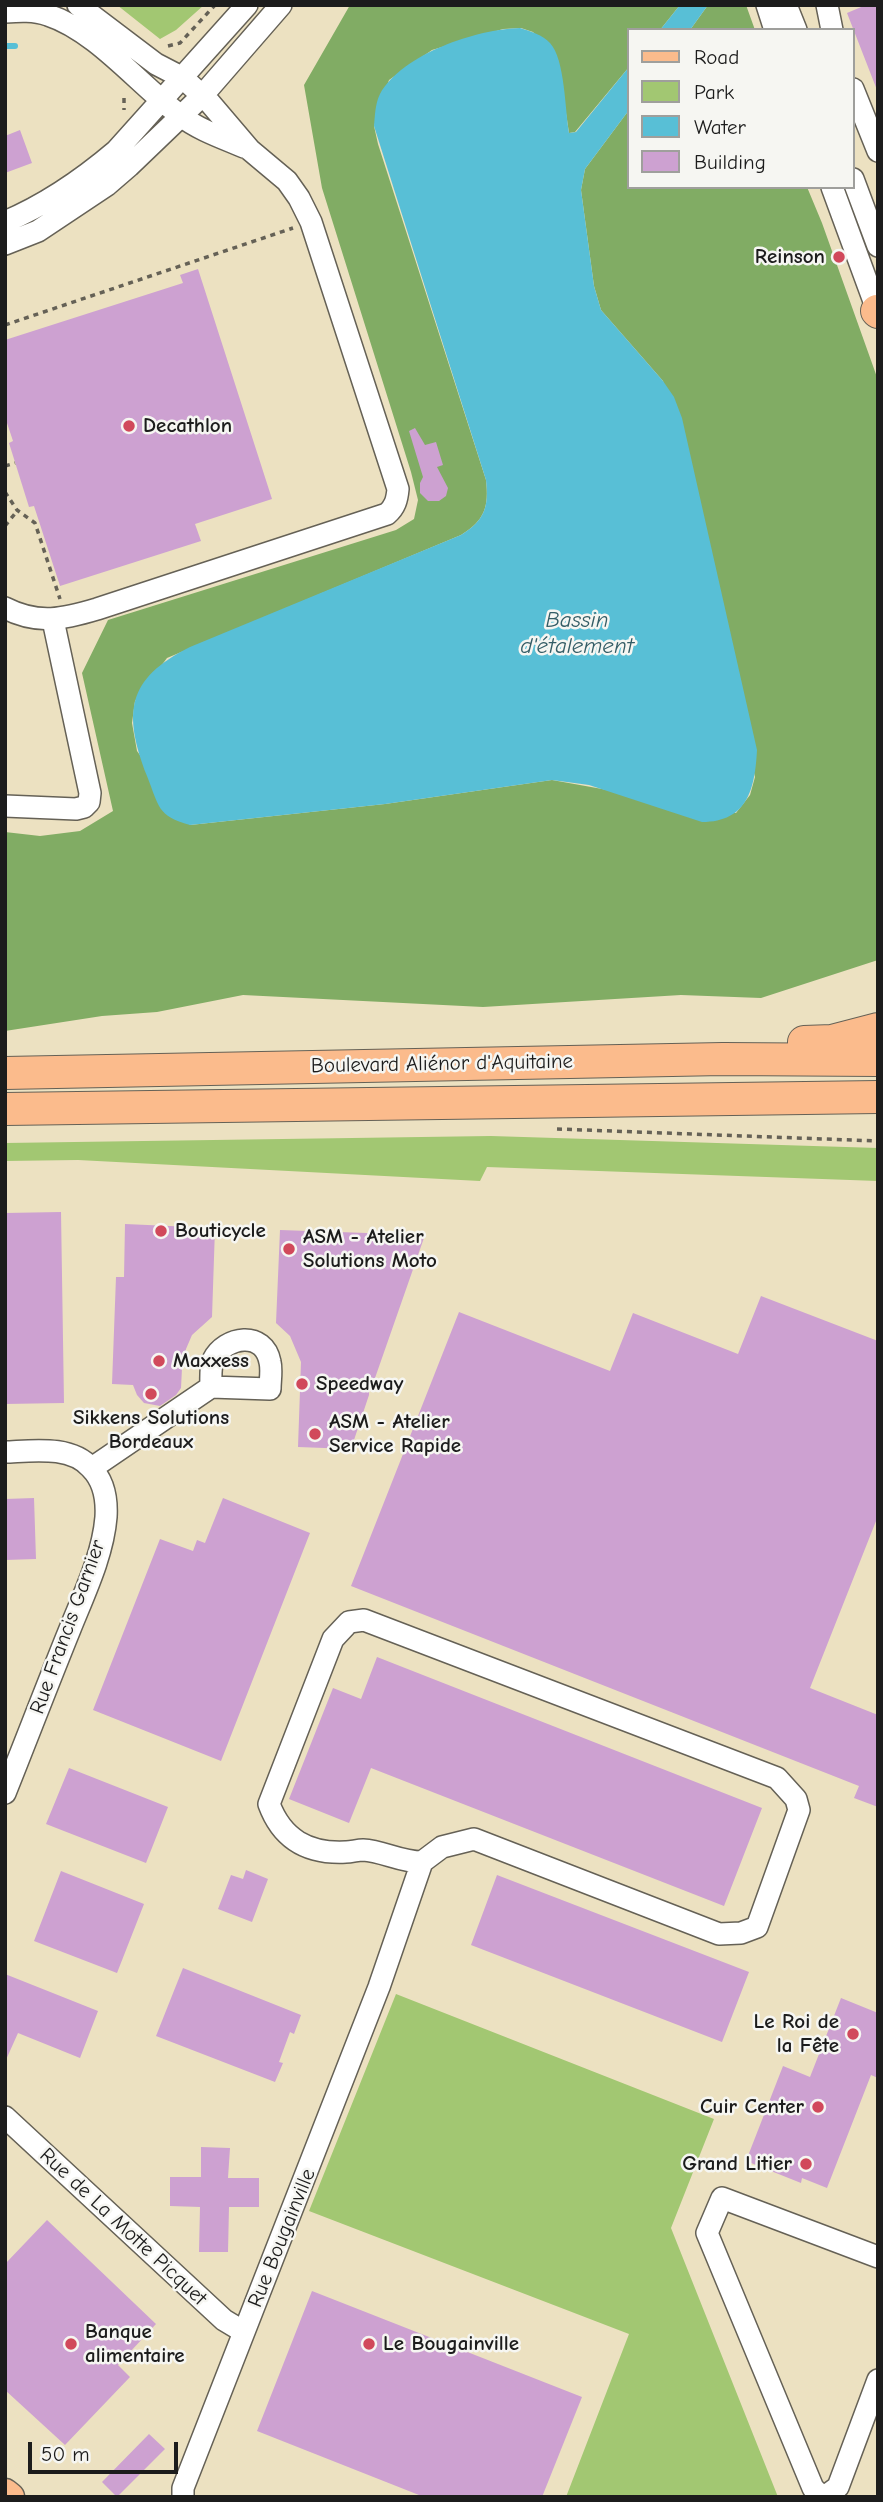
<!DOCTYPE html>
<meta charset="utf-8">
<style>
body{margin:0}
#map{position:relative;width:883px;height:2502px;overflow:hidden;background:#ece1c1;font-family:"Comic Neue",sans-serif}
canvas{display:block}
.frame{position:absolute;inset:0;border:7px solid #1c1c1c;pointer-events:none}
.legend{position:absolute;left:627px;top:28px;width:228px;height:161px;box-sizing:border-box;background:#f6f6f2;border:2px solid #9f9f9c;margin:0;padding:9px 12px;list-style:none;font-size:21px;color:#1c1c1c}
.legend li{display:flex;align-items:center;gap:14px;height:35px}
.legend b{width:35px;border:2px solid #9f9f9c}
.scale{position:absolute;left:28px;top:2442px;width:150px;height:32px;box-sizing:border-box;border:4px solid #1c1c1c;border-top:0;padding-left:9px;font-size:21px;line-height:24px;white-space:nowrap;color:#1c1c1c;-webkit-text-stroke:5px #f6f6f2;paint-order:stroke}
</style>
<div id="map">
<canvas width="883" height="2502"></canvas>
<div class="frame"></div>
<ul class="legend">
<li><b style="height:9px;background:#fbbb8c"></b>Road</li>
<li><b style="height:19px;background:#a2c772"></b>Park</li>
<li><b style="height:19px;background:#58bfd6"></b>Water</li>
<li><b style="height:19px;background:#cda1d1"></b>Building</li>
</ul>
<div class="scale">50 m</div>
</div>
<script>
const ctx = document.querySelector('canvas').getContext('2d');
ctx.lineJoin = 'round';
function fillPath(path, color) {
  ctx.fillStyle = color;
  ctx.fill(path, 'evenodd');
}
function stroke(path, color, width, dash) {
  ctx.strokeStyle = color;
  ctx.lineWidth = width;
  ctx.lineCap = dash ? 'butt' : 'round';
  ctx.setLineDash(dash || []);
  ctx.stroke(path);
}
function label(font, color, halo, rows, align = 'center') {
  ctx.font = font + ' "Comic Neue",sans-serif';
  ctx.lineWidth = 5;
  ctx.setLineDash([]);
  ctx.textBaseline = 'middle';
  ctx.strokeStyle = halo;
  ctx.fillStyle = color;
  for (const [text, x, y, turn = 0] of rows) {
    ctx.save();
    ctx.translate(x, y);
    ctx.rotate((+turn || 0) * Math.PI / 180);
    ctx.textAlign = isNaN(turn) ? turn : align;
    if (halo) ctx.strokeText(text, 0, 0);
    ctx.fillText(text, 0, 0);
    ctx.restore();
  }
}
const green = new Path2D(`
 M117,5h87l-28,25 -16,9z
 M491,1136l387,12v33l-391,-14 -7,14 -402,-21 -73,1v-18z
 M396,1994l318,125 -43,109 107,269h-212l63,-163 -320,-123z`);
const forest = new Path2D(`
 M350,5h330l-20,25h-31v37l-54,65 -6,1 -11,-73 -25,-28 -12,-4 -18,1 -71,21 -43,30 -15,46 4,18 108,336c3,27 -1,40 -25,55l-294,123 -32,43 -3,22 5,28 53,74 195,-21 167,-24 184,33 14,-18 5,-18 -92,-396 -62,-71 -7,-24 -13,-96 4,-21 44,-59v77h178l15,36 56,157v580l-117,38 -80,-3 -198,12 -240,-12 -86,17 -55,4 -97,15v-199l35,4 40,-5 33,-20 -31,-138 26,-53 288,-90 18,-11 4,-19 -7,-28 -89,-284 -18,-103z
 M708,5h38l9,25h-65z`);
const water = new Path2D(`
 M680,5h28l-18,25h-30z
 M520,28c10,3 23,7 30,15 15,16 15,67 19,90l7,-1 53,-65v43l-44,59 -4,21 13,96 7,24 62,71 11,16 8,21 75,332c-2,38 -9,72 -55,72l-113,-37 -37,-5 -167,24 -195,21c-33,-9 -31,-19 -43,-49 -24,-63 -21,-97 43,-129l271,-112c24,-15 28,-28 25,-55l-112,-354c1,-10 1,-22 6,-32 22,-40 97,-65 140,-66z`);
const stream = new Path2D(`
 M5,46h10`);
const building = new Path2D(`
 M866,5h12l-1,85 -30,-77z
 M20,130l12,33 -27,10v-37z
 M198,269l74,230 -77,25 6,17 -141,45 -26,-80 -5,1 -20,-64 4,-2 -8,-24v-77l178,-57 -3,-8z
 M415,428l10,17 11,-3 7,23 -6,2 11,21 -2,8 -7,5h-11l-8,-8v-10l3,-6 -14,-46z
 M61,1212l3,191 -59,1v-191z
 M125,1224l90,4 -3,89 -20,18 -6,14 -4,19 -1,20 -5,7 -16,11 -16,-3 -7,-8 -4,-10 -21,-1 4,-107h8z
 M280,1230l145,5 -50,143h-6v17l-18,54 -53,-2 3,-85 -11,-26 -14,-13z
 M761,1296l117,45v175l-68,172 68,27v92l-24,-9 5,-12 -508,-200 108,-274 151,59 23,-58 105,41z
 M34,1498l2,61 -31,1v-61z
 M223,1498l87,35 -89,228 -128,-51 67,-171 33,12 4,-11 8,3z
 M377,1657l385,151 -38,98 -353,-138 -22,55 -60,-24 44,-111 28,11z
 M69,1768l99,39 -22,56 -100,-39z
 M246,1870l22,9 -16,43 -34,-13 13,-34 12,4z
 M61,1871l83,33 -27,69 -83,-32z
 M497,1875l252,97 -27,70 -251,-97z
 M183,1968l118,47 -7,19 -4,-2 -11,30 4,1 -8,19 -119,-46z
 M5,1974l93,37 -18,47 -62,-25 -13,29z
 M841,1998l37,15v65l-7,-3 -44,113 -25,-10 -1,5 -55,-22 37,-95 27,11z
 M201,2147l29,1 -2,30h31v29h-30l-1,45h-29l1,-45 -30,-1v-29h31z
 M47,2220l109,104 -38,41 12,12 -65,68 -60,-55v-126z
 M312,2291l270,106 -40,100h-118l-167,-66z
 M149,2434l16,15 -48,48 -15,-15z`);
const path = new Path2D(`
 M168,46l12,-3 35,-38
 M124,98v12
 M5,325l288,-97
 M5,466l10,-3
 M5,492l12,18 18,13 25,76
 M5,526l12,-15
 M557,1129l321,12`);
const minor = new Path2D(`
 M767,5l8,25
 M786,5l10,25
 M827,5l5,25
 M5,12c14,-1 29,-2 43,3 49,16 92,71 133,101 18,14 42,22 63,31
 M853,89l25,62
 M853,179l25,67
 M832,187l46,125
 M5,222c40,-17 78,-43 111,-71l131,-146
 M5,244l33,-13 69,-46 22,-19 73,-70 79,-91
 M5,608c33,17 59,11 92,1l290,-95c8,-7 10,-14 11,-25l-87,-267 -12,-24 -12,-17 -37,-31 -40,-47 -27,-25 -27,-14 -78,-59
 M5,806l71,3 8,-2 5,-5 1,-9 -37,-173
 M5,1452c28,-1 66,-7 86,16 13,13 16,32 15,49 -3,38 -22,77 -36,112 -22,54 -43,109 -65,164
 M92,1468l119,-81 59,2c0,-9 2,-19 0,-27 -6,-32 -45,-26 -57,-2 -3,8 -2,19 -2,27
 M5,2117l219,203 20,12
 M878,2257l-156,-59 -15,35 106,255 6,6 8,1 11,-8 40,-107
 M183,2497v-9l196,-501 43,-125 20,-15 32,-8 245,95 22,-1 16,-6 42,-117 -3,-11 -19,-21 -413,-158 -15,2 -16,17 -64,165c13,35 39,50 77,48 6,0 11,-2 17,-2 20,1 37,12 59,12`);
const major = new Path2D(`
 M5,2493l5,4`);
const highway = new Path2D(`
 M877,311l1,1
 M804,1042l28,-1 46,-12
 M5,1073l718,-14 155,1
 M5,1109l873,-12`);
const markers = [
 [839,257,7,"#d1495b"],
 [129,426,7,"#d1495b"],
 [161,1231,7,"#d1495b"],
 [289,1249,7,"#d1495b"],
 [159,1361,7,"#d1495b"],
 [302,1384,7,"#d1495b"],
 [151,1394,7,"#d1495b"],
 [315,1434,7,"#d1495b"],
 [853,2034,7,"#d1495b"],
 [818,2107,7,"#d1495b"],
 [806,2164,7,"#d1495b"],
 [71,2344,7,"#d1495b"],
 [369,2344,7,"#d1495b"]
];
const poiNames = [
 ["Reinson",825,257,"right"],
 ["Decathlon",143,426],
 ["Bouticycle",175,1231],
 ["ASM - Atelier",303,1237],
 ["Solutions Moto",303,1261],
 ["Maxxess",173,1361],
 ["Speedway",316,1384],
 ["Sikkens Solutions",151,1418,"center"],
 ["Bordeaux",151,1442,"center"],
 ["ASM - Atelier",329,1422],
 ["Service Rapide",329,1446],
 ["Le Roi de",839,2022,"right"],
 ["la Fête",839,2046,"right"],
 ["Cuir Center",804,2107,"right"],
 ["Grand Litier",792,2164,"right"],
 ["Banque",85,2332],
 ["alimentaire",85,2356],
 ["Le Bougainville",383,2344]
];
const streetNames = [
 ["Boulevard Aliénor d'Aquitaine",442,1064,-1],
 ["Rue Francis Garnier",68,1627,-70],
 ["Rue de La Motte Picquet",123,2227,43],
 ["Rue Bougainville",282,2238,-68]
];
const waterNames = [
 ["Bassin",577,620],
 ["d'étalement",577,646]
];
fillPath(green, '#a2c772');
fillPath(forest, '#81ac64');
fillPath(water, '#58bfd6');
stroke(stream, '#58bfd6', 6);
fillPath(building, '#cda1d1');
stroke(minor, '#656156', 24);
stroke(major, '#656156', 31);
stroke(highway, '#656156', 34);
stroke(path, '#656156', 3.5, [5, 5]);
stroke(minor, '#fff', 21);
stroke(major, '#fbbb8c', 28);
stroke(highway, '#fbbb8c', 32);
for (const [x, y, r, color] of markers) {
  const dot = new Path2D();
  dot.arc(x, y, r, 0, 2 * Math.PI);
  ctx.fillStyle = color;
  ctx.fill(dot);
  stroke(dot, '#f6f6f2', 2.5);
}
label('bold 21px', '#1c1c1c', '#f6f6f2', poiNames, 'left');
label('21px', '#1c1c1c', '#f6f6f2', streetNames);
label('italic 23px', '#345d66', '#f6f6f2', waterNames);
</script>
